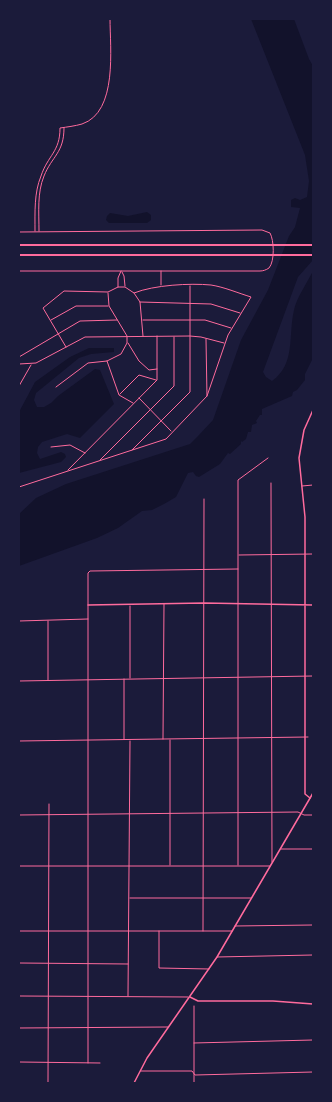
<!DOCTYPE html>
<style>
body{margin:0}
#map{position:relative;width:332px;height:1102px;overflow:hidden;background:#1b1b3a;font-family:Ubuntu,sans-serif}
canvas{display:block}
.frame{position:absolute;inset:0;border:20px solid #1b1b3a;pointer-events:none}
</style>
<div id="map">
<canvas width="332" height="1102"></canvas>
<div class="frame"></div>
</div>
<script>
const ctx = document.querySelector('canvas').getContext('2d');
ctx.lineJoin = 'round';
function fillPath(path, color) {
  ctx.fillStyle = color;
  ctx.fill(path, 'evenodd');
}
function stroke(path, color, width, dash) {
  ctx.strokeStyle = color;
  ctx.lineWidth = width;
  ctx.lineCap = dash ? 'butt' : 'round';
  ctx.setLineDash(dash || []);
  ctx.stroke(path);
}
const water = new Path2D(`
 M251,19h43l15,40 4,7v194l-15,17 -35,95 3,5 6,4c24,-17 16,-46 22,-71 3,-13 13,-27 19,-39v87l-8,16v6l-8,10 -4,2 -1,4 -30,13v6h-2l-4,6 1,2 -5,2 -1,7h-3l-2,7 -4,3 -1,-1v3l-11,10 -2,-1 -8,11 -21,13 -3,-1 -3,-4 -5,1 -12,24 -12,7 -12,6 -10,1 -24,17 -21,10 -78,28v-52l17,-16 30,-14 124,-40 8,-8 15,-16 28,-80 27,-50 21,-54 6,-9 5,-19 -9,-1v-7l4,-2 5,2 7,-3 2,-16 -4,-26z
 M147,212l4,3v5l-4,3h-38l-3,-3 1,-4 3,-3 18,3z
 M89,348h25v4l-23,2 -12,4 -43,35 -2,7 3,7h7l7,-4 7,-7 37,-27 5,1 14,34 -34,34 -13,-4 -25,8 -4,5 -1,6 3,6 21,-7 4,2 1,3 -5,5 -42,11v-61l16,-30 35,-25z`);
const minor = new Path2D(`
 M35,231c0,-19 -1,-38 6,-55 7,-21 19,-24 19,-48 7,-1 15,-2 22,-4 36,-12 28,-76 28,-105
 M39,231c0,-19 -2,-38 5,-55 8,-20 20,-23 20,-48
 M19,232l243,-2 8,3c4,7 5,28 -1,35 -3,2 -6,3 -9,3h-241
 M161,271v14
 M122,272l2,4 1,10
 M118,287v-9l3,-7
 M134,293l6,9 3,34
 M140,302l71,2 29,9
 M51,320l25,-14h32
 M143,320h62l26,8
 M206,339l1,57
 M128,343l11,18 10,9 8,-1
 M19,357l61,-36 37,-1
 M107,361l12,34 14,8
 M19,364l17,-1 49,-26 105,-1 11,1 23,6
 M19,386l12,-21
 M56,387l32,-24 19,-2 14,-7 6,-11v-7l-18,-30 -1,-13
 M120,394l19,-19 17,5
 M139,398l32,33
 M51,447l19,-2 15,8
 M132,450l58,-58v-106
 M100,460l74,-74v-49
 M68,470l89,-90v-44
 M271,483l1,379
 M302,486l11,-1
 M19,487l147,-48 41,-43 21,-61 23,-38c-13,-4 -27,-10 -40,-12 -21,-2 -57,0 -77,8l-9,-6h-7l-10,5 -44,-1 -21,17 23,39
 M239,555l74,-1
 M130,606v72
 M19,621l69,-2
 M48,621v59
 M19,681l294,-5
 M124,739v-60
 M163,739l1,-135
 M19,741l289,-4
 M19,815l279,-3 6,3h9
 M281,849h32
 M170,865v-125
 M238,865v-385l30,-22
 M19,866h251
 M130,898h121
 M235,926l78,-1
 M19,931h213
 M159,931v37l50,1
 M203,931l1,-432
 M217,957l96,-2
 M19,963l109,1
 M19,996l169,1
 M128,996l2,-255
 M194,1006v77
 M19,1028l149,-1
 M194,1043l119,-3
 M19,1062l81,1
 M88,1063v-490l2,-2 148,-2
 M141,1071h51l3,4 118,-3
 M48,1083l1,-279`);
const tertiary = new Path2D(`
 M88,605l116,-2 109,2
 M310,798l-5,-4v-277l-6,-59 5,-28 9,-20`);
const secondary = new Path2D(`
 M190,997l8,4h75l40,3`);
const primary = new Path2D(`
 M134,1083l13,-25 70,-101 96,-164`);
const motorway = new Path2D(`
 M19,245h294
 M19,255h294`);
fillPath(water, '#12122b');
stroke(minor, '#ff6b9d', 1);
stroke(tertiary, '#ff6b9d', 1.5);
stroke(secondary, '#ff6b9d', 1.5);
stroke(primary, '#ff6b9d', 1.5);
stroke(motorway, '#ff6b9d', 2);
</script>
